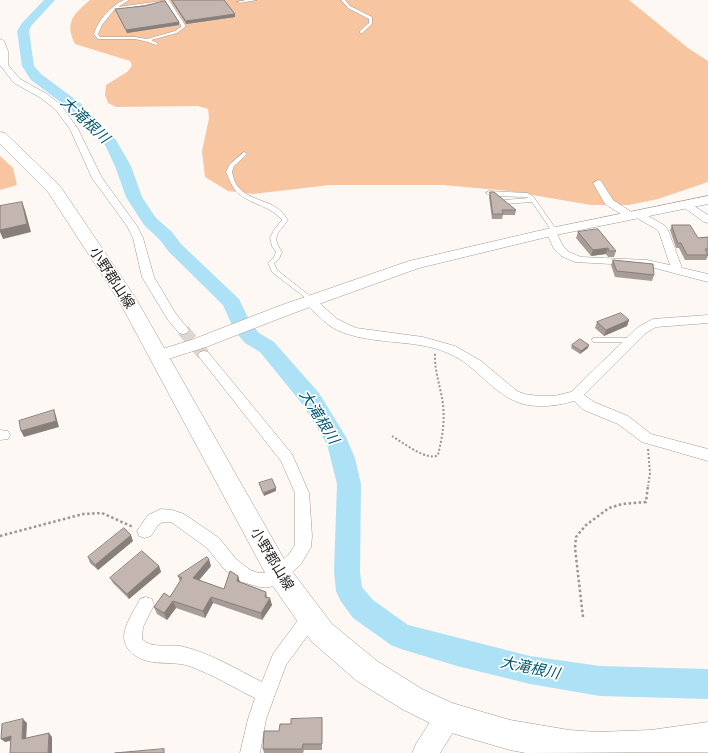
<!DOCTYPE html>
<meta charset="utf-8">
<style>
body{margin:0}
canvas{display:block;background:#fdf8f4}
</style>
<canvas width="708" height="753"></canvas>
<script>
const ctx = document.querySelector('canvas').getContext('2d');
ctx.lineJoin = 'round';
function fillPath(path, color) {
  ctx.fillStyle = color;
  ctx.fill(path, 'evenodd');
}
function stroke(path, color, width, dash) {
  ctx.strokeStyle = color;
  ctx.lineWidth = width;
  ctx.lineCap = dash ? 'butt' : 'round';
  ctx.setLineDash(dash || []);
  ctx.stroke(path);
}
function label(font, color, halo, rows, align = 'center') {
  ctx.font = font + ' "Golos Text","Noto Sans JP",sans-serif';
  ctx.lineWidth = 3.5;
  ctx.setLineDash([]);
  ctx.textBaseline = 'middle';
  ctx.strokeStyle = halo;
  ctx.fillStyle = color;
  for (const [text, x, y, turn = 0] of rows) {
    ctx.save();
    ctx.translate(x, y);
    ctx.rotate((+turn || 0) * Math.PI / 180);
    ctx.textAlign = isNaN(turn) ? turn : align;
    if (halo) ctx.strokeText(text, 0, 0);
    ctx.fillText(text, 0, 0);
    ctx.restore();
  }
}
const green = new Path2D(`
 M90,0h539l59,48 20,13v121l-50,17 -29,6h-38l-82,-14 -66,-6h-113l-77,9 -25,-3 -23,-14 -3,-26 7,-33 -1,-9 -10,-3 -82,1 -8,-4 -3,-8 1,-10 21,-13 5,-6 -2,-5 -55,-17c-11,-22 -1,-30 15,-44z
 M0,156l13,12 4,17 -17,5z`);
const river = new Path2D(`
 M44,0h11l-24,26 -2,5 5,35 7,8 39,29 36,37 15,26 11,31 14,21 16,14 9,12 58,55 11,23 9,11 15,9 45,51 27,44 9,21 6,26 -1,88 2,15 11,13 35,25 122,31 70,10 108,3v30l-108,-3 -70,-12 -73,-18 -56,-17 -10,-4 -38,-27 -13,-18 -4,-9 -2,-19 3,-88 -10,-40 -24,-39 -43,-53 -15,-9 -11,-13 -11,-25 -54,-53 -9,-12 -16,-15 -18,-28 -11,-31 -10,-21 -35,-36 -39,-29 -9,-14 -5,-35 5,-8z`);
const streetTunnel = new Path2D(`
 M183,330l21,25`);
const pathFar1 = new Path2D(`
 M392,436c10,6 36,26 46,19 4,-16 7,-33 5,-50 -2,-18 -9,-34 -8,-52
 M648,449l2,24 -2,13`);
const path = new Path2D(`
 M0,536l83,-22 19,-1 31,14
 M583,617l-8,-69 1,-11 10,-12 23,-17 13,-4 24,-2 2,-17`);
const lane = new Path2D(`
 M124,0h5l-11,7 43,-6 2,1 -49,8 -12,15 -4,9 2,3h35l12,2 28,-8 6,-4v-2l-16,-25h4l16,25v2l-8,6 -26,7 6,3 1,1 -2,1 -8,-3 -13,-3h-37l-4,-5c4,-14 17,-28 30,-34z
 M246,0h11l-18,3 -2,-1z
 M341,0h4l5,6 22,11v7l-10,9h-2v-2l9,-8v-4l-21,-11z
 M244,152l3,2 -13,12 -2,6c1,4 2,8 4,12 11,17 33,15 46,28 2,2 4,6 6,8 -10,14 -17,16 -6,32l-3,7 -5,4 3,7 38,30 1,1 -1,1h-4l-39,-30 -4,-9 6,-6 2,-5 -4,-6 -2,-8 4,-8 8,-10c-11,-14 -30,-15 -43,-26 -7,-6 -9,-14 -13,-22l4,-8z
 M489,191l38,2 6,3 25,36 -3,2 -2,-1 -21,-31 -28,2 -3,-2 3,-2 25,-2 -3,-1 -35,-1 -5,-3z
 M593,338h37l3,2 -3,2h-37l-1,-2z`);
const street = new Path2D(`
 M0,39l4,2 4,10v14l12,14 27,15 14,11 17,24 24,49 35,48 6,12 11,39 22,37 13,16 -2,3 -4,1 -4,-1 -11,-13 -26,-43 -9,-39 -6,-12 -35,-48 -22,-49 -15,-20 -14,-11 -27,-15 -14,-18z
 M598,180l3,1 12,19 20,13 4,-2 4,1 23,13 4,5 14,38 26,6v8l-61,-16 -72,-4 -14,-6 -7,-7 -8,-17 1,-2h8l8,16 6,6 12,5 66,3 23,5 -11,-33 -3,-3 -21,-12 -4,2 -4,-1 -22,-14 -12,-21z
 M686,201l22,14v8l-4,-1 -22,-16 -1,-2z
 M311,298l4,1 22,20 19,9 67,9 32,9 26,15 36,30 7,3 15,2h15l17,-4 67,-65 15,-8 55,-4v8l-52,4 -10,6 -62,62 10,7 34,14 23,18 57,15v12l-66,-19 -24,-18 -34,-14 -10,-9c-17,5 -34,7 -51,3 -31,-9 -46,-39 -75,-51 -35,-15 -76,-7 -111,-23 -11,-5 -21,-17 -30,-25l-2,-3 2,-3z
 M204,351l4,1 84,102 17,39 3,43 -1,11 -10,17 -16,15 -15,8h-11l-20,-6 -15,-12 -17,-21 -36,-26h-8l-5,3 -7,11 -6,2 -6,-2 -2,-5 11,-16 13,-6 11,1 12,4 35,24 17,21 14,11 9,3h9l5,-4 16,-15 6,-9v-52l-14,-32 -81,-103 -2,-3 2,-3z
 M0,430l8,1 2,4 -2,4 -8,1z
 M146,597l6,2 2,6 -11,22 -1,12c9,10 25,5 38,7 29,6 56,23 82,36l11,-28 31,-42 6,-2 6,2 3,6 -3,6 -30,41 -20,54 -6,34h-20l8,-34 7,-21c-21,-10 -43,-24 -66,-32 -12,-4 -24,-2 -36,-4 -17,-2 -33,-14 -28,-32 3,-11 10,-21 15,-31z`);
const secondary = new Path2D(`
 M708,196v8l-157,32 -132,32 -128,46 -85,33 -47,15 -6,-2 -3,-4 3,-4 41,-13 85,-33 130,-45 142,-33z
 M448,704l9,4 4,9 -4,9 -17,27h-28l4,-9 23,-36z`);
const primary = new Path2D(`
 M0,132l5,1 55,53 75,111 153,269 44,58 45,37 45,28 30,14 58,17 59,10 28,2 54,-2 57,-8v30l-182,1 -16,-3 -62,-18 -46,-23 -45,-28 -45,-39 -42,-60 -151,-281 -71,-109 -48,-48z`);
const wall = new Path2D(`
 M172,0l63,14v3l-49,7 -14,-22z
 M115,9l64,16 -52,8z
 M490,192l26,18 -1,5h-12l-1,4h-10l-3,-22z
 M672,225l26,13 10,-1v19l-2,4h-21l-6,-12h-3l-6,-18z
 M578,232l38,19 -2,6h-6l-2,-3 -15,2 -15,-18z
 M613,260l41,15 -2,6 -37,-4 -4,-12z
 M629,320l-2,6 -23,10 -9,-8 2,-6z
 M572,345l16,3 -8,6 -9,-6z
 M133,541l-35,29 -8,-7 -2,-6z
 M159,566l2,6 -32,27 -16,-16 -3,-5z
 M211,566l-12,14 25,9 14,-13 2,6 26,10 1,5 5,8 -10,15 -49,-17 -8,15 -29,-10 -9,12 -10,-6 -3,-7 16,-10 10,-15 -2,-6z
 M322,718v32h-18l-1,3h-39l-1,-4 16,-18 12,-7z`);
const shadedWall = new Path2D(`
 M235,14v3l-49,7v-3z
 M179,22v3l-52,8 -1,-3z
 M22,202l3,8 6,22 -28,7 -3,-7v-2z
 M608,248l-2,6 -15,2 2,-6z
 M629,320l-2,6 -23,10 2,-6z
 M589,345l-1,3 -8,6 1,-3z
 M54,410l2,6 3,11 -35,10 -3,-6z
 M276,488v3l-12,5 -1,-3z
 M131,535l2,6 -35,29 -3,-5z
 M209,559l2,7 -16,19 -2,-7z
 M159,566l2,6 -32,27 -2,-5z
 M238,576l2,7 -3,-2z
 M211,597l2,6 -8,15 -2,-7z
 M270,598l2,7 -10,15 -1,-7z
 M173,601l3,7 -9,12 -3,-7z
 M23,719l4,4 -1,20 -4,-4z
 M49,733l3,4v16h-4z
 M11,736l4,4 -10,2 -4,-3z`);
const building = new Path2D(`
 M172,0h52l11,14 -49,7z
 M165,1l14,21 -53,8 -11,-21 29,-3z
 M490,192h4l22,18h-14l1,4h-10z
 M22,202l5,22 -27,6v-24z
 M672,225h18l8,13 10,-1v12h-3l3,6h-21l-6,-12h-3z
 M598,229l18,22h-7l-1,-3 -15,2 -15,-18z
 M613,260l40,4 1,11 -37,-4z
 M621,313l8,7 -23,10 -9,-8z
 M580,339l9,6 -8,6 -9,-6z
 M54,410l2,11 -35,10 -2,-10z
 M272,479l4,9 -13,5 -4,-10z
 M124,528l7,7 -36,30 -7,-8z
 M142,551l17,15 -32,28 -17,-16z
 M207,557l2,2 -16,19 31,11 6,-18 2,1 6,4 -1,5 29,11 -1,5 5,1 -9,15 -50,-16 -8,14 -30,-10 -9,12 -10,-6 10,-14 6,4 12,-19 -4,-2z
 M322,718v26h-19l-1,5h-39l1,-18h15l1,-7h11v-5z
 M23,719l-1,20 27,-6 -1,20h-38l1,-17 -10,3 1,-15z
 M164,749v4h-49z`);
const streetNames = [
 ["小野郡山線",112,278,57],
 ["小野郡山線",272,559,59]
];
const waterNames = [
 ["大滝根川",85,120,43],
 ["大滝根川",319,417,58],
 ["大滝根川",530,668,12]
];
fillPath(green, '#f7c6a1');
fillPath(river, '#ade1f6');
stroke(streetTunnel, '#dcd7d3', 13, [13, 6]);
stroke(lane, '#a59991', 1);
stroke(street, '#a59991', 1);
stroke(secondary, '#a59991', 1);
stroke(primary, '#a59991', 1);
stroke(pathFar1, '#9a9592', 2, [2, 2]);
stroke(path, '#9a9592', 2.5, [2.5, 2.5]);
fillPath(lane, '#fff');
fillPath(street, '#fff');
fillPath(secondary, '#fff');
fillPath(primary, '#fff');
fillPath(wall, '#a89c97');
fillPath(shadedWall, '#887f7b');
fillPath(building, '#c3b5b0');
stroke(building, '#887f7b', 1);
label('14px', '#211c19', '#fff', streetNames);
label('italic 15px', '#04566d', '#fff', waterNames);
</script>
